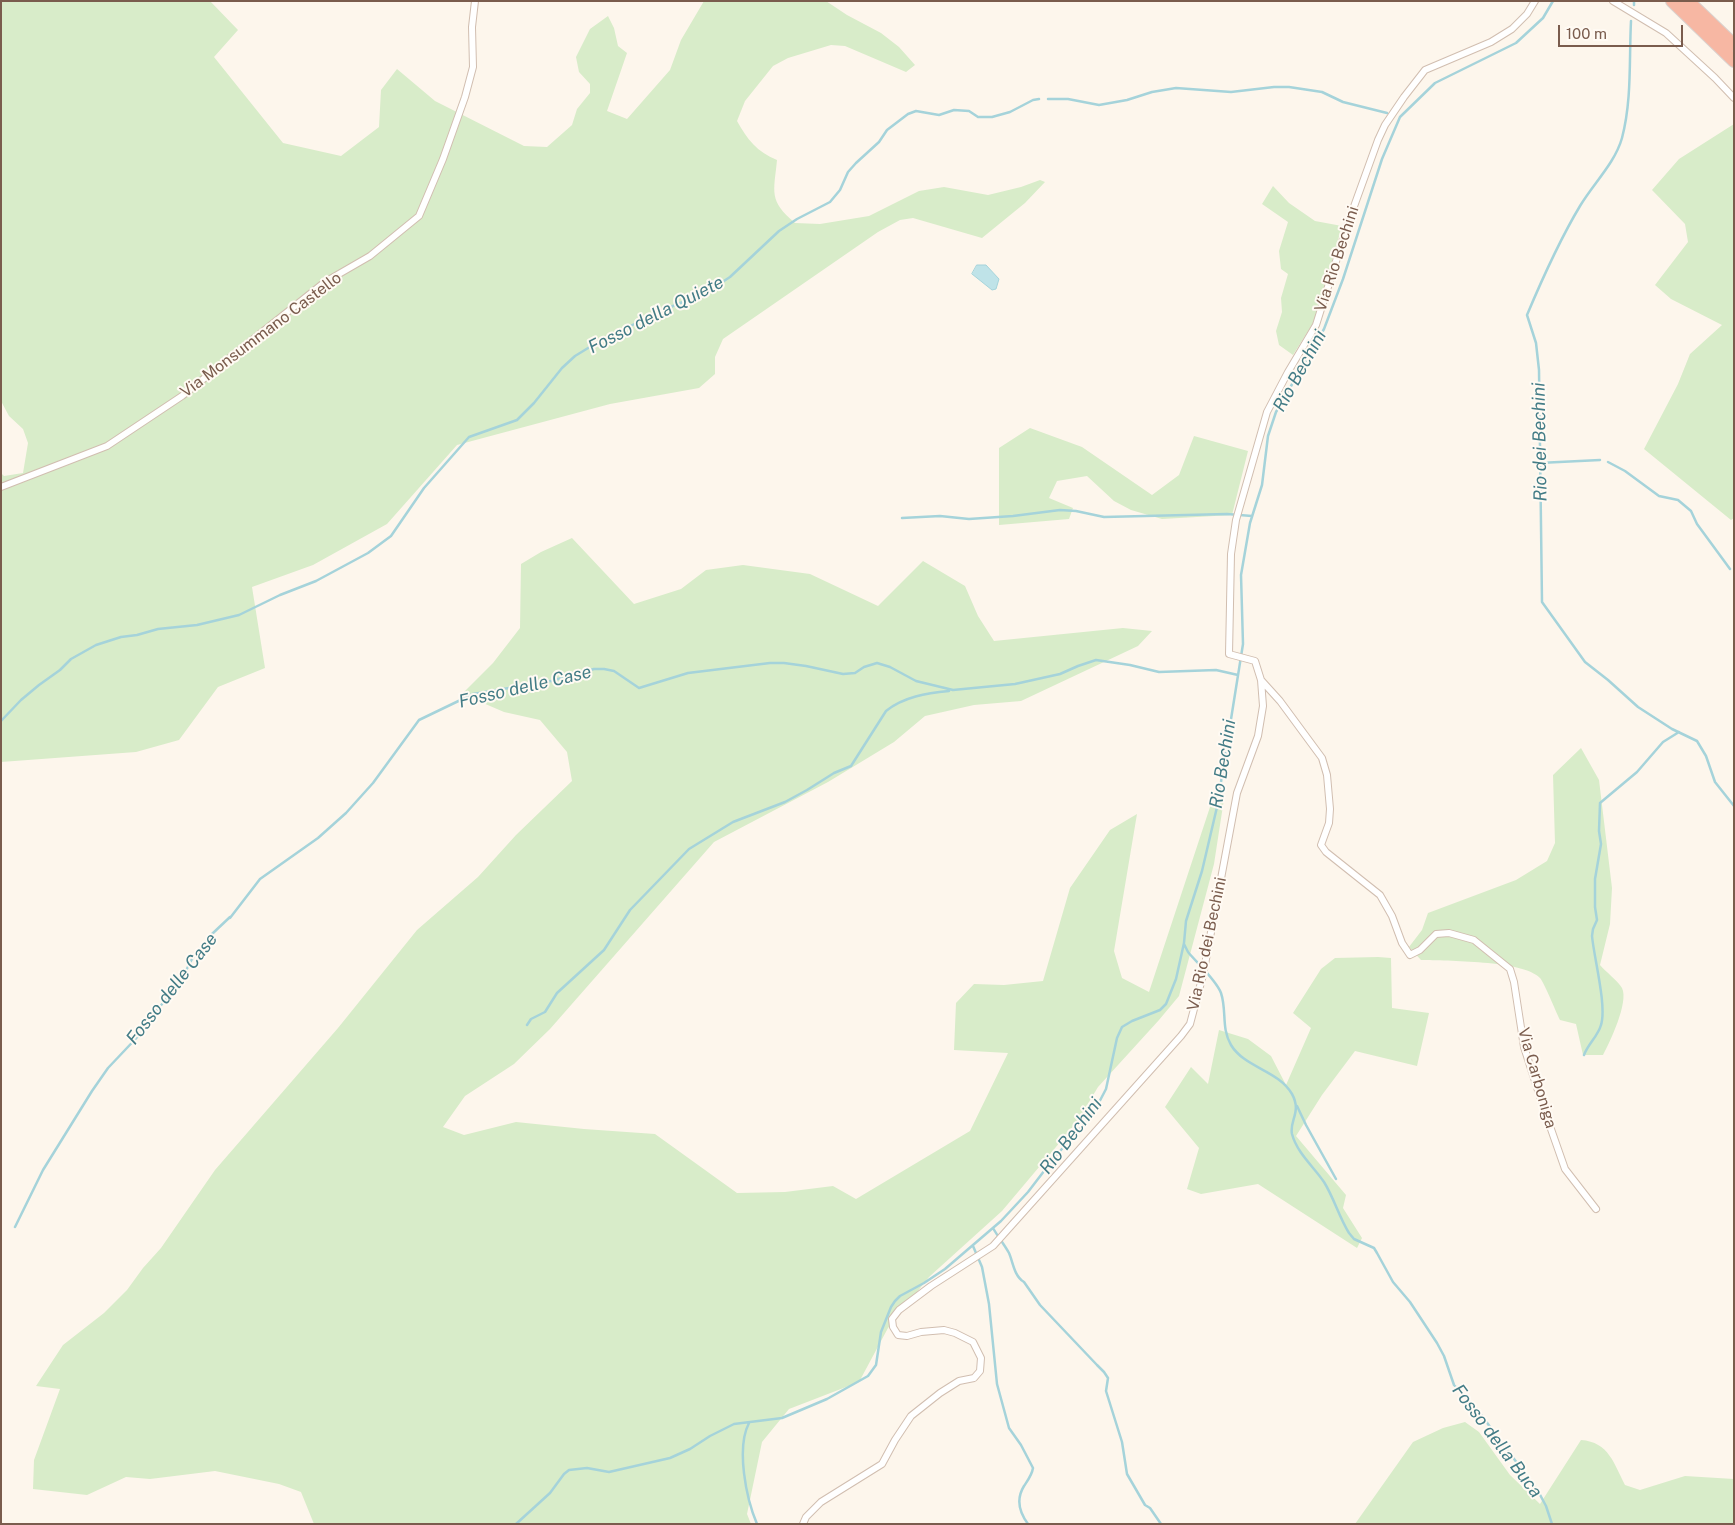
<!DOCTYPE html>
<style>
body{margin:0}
#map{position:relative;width:1735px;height:1525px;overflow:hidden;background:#fdf6ec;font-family:"Public Sans",sans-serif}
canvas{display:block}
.frame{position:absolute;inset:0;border:2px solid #7a5c4d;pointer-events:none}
.scale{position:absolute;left:1558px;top:25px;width:125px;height:22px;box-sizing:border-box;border:2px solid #7a5c4d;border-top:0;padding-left:6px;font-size:15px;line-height:18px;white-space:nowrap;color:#7a5c4d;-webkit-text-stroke:4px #fffaf3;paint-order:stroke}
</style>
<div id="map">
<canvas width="1735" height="1525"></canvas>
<div class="frame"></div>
<div class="scale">100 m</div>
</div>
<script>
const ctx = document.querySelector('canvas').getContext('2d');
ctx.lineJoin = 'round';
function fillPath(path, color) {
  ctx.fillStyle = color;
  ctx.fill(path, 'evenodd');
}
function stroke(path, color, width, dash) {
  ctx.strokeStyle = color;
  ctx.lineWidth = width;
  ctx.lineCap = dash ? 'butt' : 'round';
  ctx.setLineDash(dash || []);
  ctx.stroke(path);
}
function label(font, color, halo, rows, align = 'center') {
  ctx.font = font + ' "Public Sans",sans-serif';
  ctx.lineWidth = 4;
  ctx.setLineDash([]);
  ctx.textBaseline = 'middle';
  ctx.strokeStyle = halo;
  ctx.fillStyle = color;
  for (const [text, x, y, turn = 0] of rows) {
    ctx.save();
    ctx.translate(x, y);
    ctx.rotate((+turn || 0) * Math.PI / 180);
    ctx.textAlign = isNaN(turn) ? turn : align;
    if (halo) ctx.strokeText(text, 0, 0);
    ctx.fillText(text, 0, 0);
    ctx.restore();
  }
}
const green = new Path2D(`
 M1,1h209l28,29 -24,27 69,86 58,13 38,-29 2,-37 16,-21 38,32 89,45 23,1 25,-22 5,-16 13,-16v-9l-11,-12 -3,-15 14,-28 18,-13 6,12 4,18 9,7 -20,58 20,8 43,-49 11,-30 23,-39h122l21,14 34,18 18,14 16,18 -9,7 -61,-26 -14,-1 -43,13 -15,8 -28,35 -8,20c10,18 20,31 40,39 -3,32 -9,40 18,63l25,1 49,-8 50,-25 25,-4 44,8 33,-8 19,-7 5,2 -20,21 -43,35 -69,-20 -13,2 -22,12 -155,107 -8,18v17l-16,14 -89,16 -153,41 -70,79 -74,41 -61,22 13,81 -47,19 -39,53 -43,12 -135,10v-289l3,3 19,-3 5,-30 -5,-14 -14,-13 -8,-15z
 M1734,124v394l-3,2 -87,-71 34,-65 12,-30 32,-29 -51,-26 -16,-14 33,-43 -3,-18 -33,-34 27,-31z
 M1273,186l16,17 26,18 27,5 -27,94 -22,35 -14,-10 -3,-14 6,-19 -1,-14 7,-24 -7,-5 -2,-18 9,-29 -26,-18z
 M1030,428l52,19 70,48 27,-20 15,-39 54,15 -16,64 -70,4 -31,-9 -17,-9 -27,-25 -30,5 -8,17 24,10 -4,11 -70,6v-77z
 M572,538l62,66 47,-15 25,-19 37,-5 67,9 68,32 45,-45 42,25 13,30 16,25 129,-13 29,3 -14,15 -117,55 -47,4 -49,11 -31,26 -66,40 -114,60 -164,187 -36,35 -49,32 -22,31 21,8 52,-13 68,7 71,5 82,59 48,-1 48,-6 23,13 114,-68 38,-78 -54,-3 2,-47 18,-19 30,1 39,-4 27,-93 40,-58 27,-16 -23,137 8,27 27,14 62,-188 13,-5 -10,65 -35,132 -20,24 -61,67 -21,35 -75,89 -73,66 -41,51 -29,54 -70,27 -27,33 -15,72 4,10h-437l-13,-32 -22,-8 -64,-13 -65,8 -24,-2 -39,18 -54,-6 1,-29 26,-71 -24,-3 27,-41 41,-32 23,-23 16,-22 18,-20 54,-78 123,-142 79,-98 61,-53 38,-42 56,-54 -5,-29 -27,-32 -36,-8 -42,-18 31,-31 27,-35 1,-64 20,-12z
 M1581,748l18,32 13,108 -2,36 -10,41c5,6 18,16 22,23 7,14 -12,54 -19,67h-20l-7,-31 -16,-4c-4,-8 -16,-38 -20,-42 -17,-18 -94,-17 -119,-18l-12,-13 13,-17 6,-17 88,-33 31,-19 8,-18 -2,-68z
 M1378,957l13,1 1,50 37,5 -12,53 -62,-15 -33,44 -26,41 50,59 -3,13 19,30 -5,10 -99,-64 -57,10 -14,-5 12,-41 -34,-41 26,-40 17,17 11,-54 29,9 23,17 15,29 25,-57 -18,-15 28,-44 14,-11z
 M1465,1422l14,10 31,43 30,29 41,-64c28,2 33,24 44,45l15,5 45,-14 49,3v45h-379l58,-82 30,-14z`);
const water = new Path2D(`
 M977,265h9l13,14 -3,10 -4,1 -20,-16z`);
const stream = new Path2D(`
 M1634,5v-4
 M1631,21c-2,39 1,79 -9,117 -7,25 -29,46 -42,68 -21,35 -37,71 -53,109l9,28 3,27 3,232 43,60 23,18 30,27 34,22 25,12 9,15 9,26 19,24
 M1048,99h20l31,6 28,-5 25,-8 24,-4 55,4 43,-5h15l33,5 21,10 44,11
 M1608,462l17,9 34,25 19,4 13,11 6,13 33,45
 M1539,463l61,-3
 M902,518l38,-2 29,3 44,-3 47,-6 16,1 28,6 123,-3 25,2
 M1,721l20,-21 18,-15 21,-15 11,-11 25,-14 25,-8 16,-2 21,-6 39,-4 42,-10 41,-20 36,-14 52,-28 23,-17 33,-48 45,-51 48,-17 17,-17 28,-35 13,-12 18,-11 63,-32 51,-21 23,-15 49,-46 18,-12 33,-17 10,-12 8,-18 8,-9 23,-21 8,-12 21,-16 8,-3 23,4 15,-5 15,1 9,6h14l18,-5 23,-12 6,-1
 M1184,944l4,8c9,11 28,28 33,41 6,18 0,35 10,52 14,23 47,25 61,49 10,18 -3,27 0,40 5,19 22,33 32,48 10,16 15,35 25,51l5,6 20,9 3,5 16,29 17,20 27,41 7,13 10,29 22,23 62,83 8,15 6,18
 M527,1025l4,-6 14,-7 12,-19 47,-43 26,-40 59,-61 44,-27 52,-20 22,-12 27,-17 17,-7 35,-55c17,-14 41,-18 63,-20
 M1584,1055c4,-11 14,-19 17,-30 6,-19 -7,-67 -9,-89l1,-7 4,-9 -2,-13v-28l6,-35 -2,-13 1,-28 37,-31 26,-30 16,-10
 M1297,1106l9,19 30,54
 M15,1227l28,-57 49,-79 16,-23 35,-37 14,-21 22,-26 13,-25 20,-25 18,-17v1l30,-39 58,-41 28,-25 27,-30 46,-63 54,-26 78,-13 43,-12h10l10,2 25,17 49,-15 82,-10h14l22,3 37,8 12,-1 9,-6 13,-4 13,4 26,14 37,9 62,-6 45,-10 18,-8 18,-6 34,5 29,7 57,-2 22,5
 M993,1228c5,9 11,16 16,25 4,9 5,23 15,29l16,23 57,60 7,7 4,6 -2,13 16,51 5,32 18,31 5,3 11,16
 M973,1246l9,21 7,37 8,80 12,44 12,17 12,23c-1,7 -5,12 -9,18 -8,13 -5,26 4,38
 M749,1423c-13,25 -3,75 8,101
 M516,1524l34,-31 14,-19 5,-4 18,-2 22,4 61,-14 20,-9 20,-13 24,-12 48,-6 45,-19 41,-23 8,-11 5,-33 10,-25 4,-6 5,-5 24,-13 21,-14 56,-48 27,-29 26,-34 40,-46 12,-23 11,-51 5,-11 10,-6 28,-11 6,-6 10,-25 8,-36 2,-22 16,-50 15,-64 26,-163 -2,-69 9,-52 12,-38 6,-49 8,-24 48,-83 19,-50 39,-120 18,-42 35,-34 81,-40 27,-25 10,-17`);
const street = new Path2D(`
 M1613,1l53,32 49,45 19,20
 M1,487l106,-41 75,-50 143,-114 45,-26 49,-40 24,-57 22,-62 8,-30 -1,-40 3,-26
 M1261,680l19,21 42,57 5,17 3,34 -1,14 -8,22 5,7 54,43 12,21 10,27 8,12 10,-5 16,-16 13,-1 25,7 36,29 4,13 10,65 21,65 20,57 31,40
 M803,1524l3,-7 15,-15 61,-38 13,-24 16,-24 29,-23 19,-12 15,-3 6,-7 1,-13 -8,-16 -18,-9 -11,-3 -23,2 -14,4 -9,-1 -5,-8 -1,-8 7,-9 32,-24 62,-40 188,-210 9,-12 13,-49 34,-182 21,-57 5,-30 -2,-26 -6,-19 -26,-7 2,-100 5,-34 31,-108 21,-40 28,-47 32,-102 30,-83 7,-15 19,-28 21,-27 66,-28 21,-13 15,-15 8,-13`);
const highway = new Path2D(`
 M1672,1l62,60
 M1688,1l46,44`);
const streetNames = [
 ["Via Rio Bechini",1337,259,-72],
 ["Via Monsummano Castello",261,335,-37],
 ["Via Rio dei Bechini",1207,944,-78],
 ["Via Carboniga",1537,1078,74]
];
const waterNames = [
 ["Fosso della Quiete",656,315,-27],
 ["Rio Bechini",1300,371,-61],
 ["Rio dei Bechini",1540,442,-91],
 ["Fosso delle Case",525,687,-13],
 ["Rio Bechini",1223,764,-81],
 ["Fosso delle Case",172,989,-52],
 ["Rio Bechini",1071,1136,-53],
 ["Fosso della Buca",1497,1441,53]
];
fillPath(green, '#d8ecc9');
fillPath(water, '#bfe3e8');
stroke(water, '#a5d3da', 1);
stroke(stream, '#a5d3da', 2.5);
stroke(street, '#d1beb0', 8);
stroke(highway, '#dad1cd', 14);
stroke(street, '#fff', 6);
stroke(highway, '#f7b7a3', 12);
label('16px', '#7a5c4d', '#fffaf3', streetNames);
label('italic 18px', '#437c86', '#fffaf3', waterNames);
</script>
